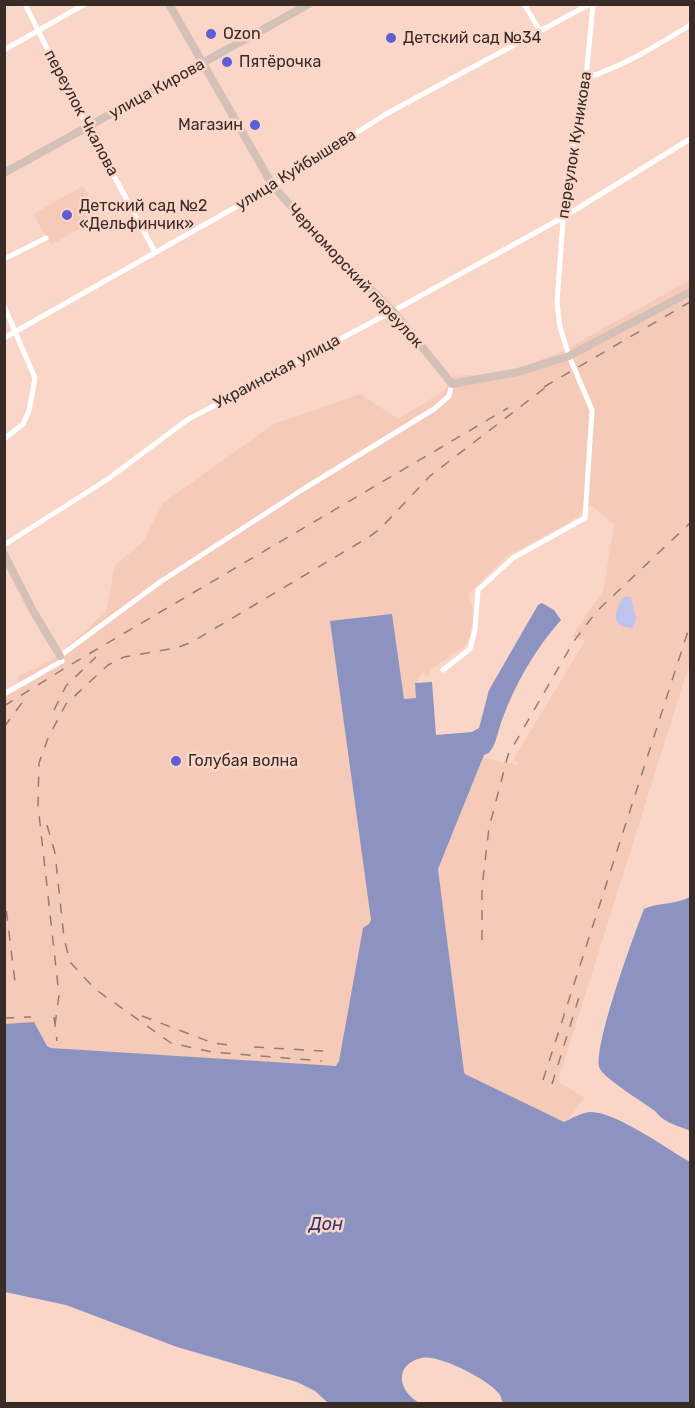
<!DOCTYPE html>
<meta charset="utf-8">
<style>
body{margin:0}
#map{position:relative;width:695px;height:1408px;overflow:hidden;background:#fad6c9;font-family:Rubik,sans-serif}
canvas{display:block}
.frame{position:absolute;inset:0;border:6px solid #392b26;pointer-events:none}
</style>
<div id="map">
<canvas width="695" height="1408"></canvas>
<div class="frame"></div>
</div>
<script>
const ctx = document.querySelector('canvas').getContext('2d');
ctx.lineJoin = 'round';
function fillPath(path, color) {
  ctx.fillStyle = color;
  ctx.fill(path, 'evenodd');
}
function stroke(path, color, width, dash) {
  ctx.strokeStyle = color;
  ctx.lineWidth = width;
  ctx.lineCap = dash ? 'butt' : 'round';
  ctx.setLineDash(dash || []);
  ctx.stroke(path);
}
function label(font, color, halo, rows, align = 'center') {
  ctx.font = font + ' Rubik,sans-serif';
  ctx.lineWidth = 5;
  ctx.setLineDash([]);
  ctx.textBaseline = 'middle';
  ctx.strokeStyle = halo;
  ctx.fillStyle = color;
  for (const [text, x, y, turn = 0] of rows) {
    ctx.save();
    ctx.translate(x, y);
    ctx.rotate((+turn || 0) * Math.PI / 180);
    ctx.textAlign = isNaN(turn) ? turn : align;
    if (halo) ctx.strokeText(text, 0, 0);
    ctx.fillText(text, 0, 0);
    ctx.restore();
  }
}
const built = new Path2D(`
 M83,186l17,31 -49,28 -18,-31z
 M690,280v382l-132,419 26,17 -18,24h-4l-98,-49 -26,-204 45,-111 36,7 -5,-7 71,-117 -13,-5 31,-45 11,-66 -23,-20 -13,11 -17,11 -54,29 -39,38 4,11 1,16 -3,15 -5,10 -34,23 -3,8 -6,-5 -6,12v14l-12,1 -12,-85 -35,198 14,108 -2,4 -6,4 -25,137 -4,2 -283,-19 -4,-2 -13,-24 -29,2 -1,-332 14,-8 -1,-7 37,-18 52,-47 9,-47 28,-23 20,-39 111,-79 86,-30 38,25 46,-28 9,-15 55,-3 55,-22z`);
const green = new Path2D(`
 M624,597h7l5,22 -3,9c-23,-1 -20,-16 -9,-31z`);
const water = new Path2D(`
 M542,603l12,7 7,10c-26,29 -46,64 -59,100 -5,12 -6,32 -18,35l-46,114 26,203 1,2 99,48c8,-4 17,-9 26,-10 25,-1 77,37 100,50v241h-187c-1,-1 -2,-7 -3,-8 -10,-15 -62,-41 -78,-37 -29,6 -24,34 -2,45h-92l-13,-12 -18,-9 -120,-35 -111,-42 -61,-13v-268l29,-2 13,24 4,2 285,18 3,-5 24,-133 6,-4 2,-4 -41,-299 62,-7 12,85 12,-1 -1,-15 17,-1 4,53 36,-3 7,-4 10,-38 49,-85z
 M690,897v234c-8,-4 -18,-6 -25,-11 -4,-2 -7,-6 -10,-9 -12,-9 -50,-32 -55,-42 -9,-18 35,-137 44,-160 15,-7 31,-4 46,-12z`);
const street = new Path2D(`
 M25,4l40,81 90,167
 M524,4l16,27
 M4,50l81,-46
 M586,78c38,-12 72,-33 104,-53
 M4,259l42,-21
 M4,306l31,72 -6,33 -6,13 -19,15
 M4,338l269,-152 113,-72 204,-110
 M4,545l104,-66 79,-59 206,-109 169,-93 128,-79
 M60,656l100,-74 145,-94 129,-79 15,-13 3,-12
 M443,670l27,-21 5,-20 3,-39 35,-32 72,-40 7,-108 -23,-54 -9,-29 -3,-25 9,-122 20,-102 7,-74
 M4,694l58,-33`);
const secondary = new Path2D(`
 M169,4l104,182 51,57 69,68 59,73 66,-12 51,-16 121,-64
 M4,173l305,-169
 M4,554l28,55 28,47`);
const rail = new Path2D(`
 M544,387l146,-85
 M4,706l61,-38 443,-260
 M54,710l12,-24 30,-29
 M4,727l23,-31
 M47,825l8,28 9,85 6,24 25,27 76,54 41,9 110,9
 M4,891l11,91
 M482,940v-53l7,-59 19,-73 66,-114 23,-30 93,-88
 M142,1016l71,27 17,2
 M54,1017l3,24
 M4,1018l27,-1
 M55,1025l4,-30 -21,-190 1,-42 9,-25 18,-34 42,-39 16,-8 52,-9 16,-6 177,-105 11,-8 50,-53 120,-92
 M254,1047l69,4
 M543,1080l147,-455
 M552,1084l28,-90`);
const markers = [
 [211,34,6,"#5d5ed6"],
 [391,38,6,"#5d5ed6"],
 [227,62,6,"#5d5ed6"],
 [255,125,6,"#5d5ed6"],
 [67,215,6,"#5d5ed6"],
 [176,761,6,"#5d5ed6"]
];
const poiNames = [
 ["Ozon",223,34],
 ["Детский сад №34",403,38],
 ["Пятёрочка",239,62],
 ["Магазин",243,125,"right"],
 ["Детский сад №2",79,206],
 ["«Дельфинчик»",79,224],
 ["Голубая волна",188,761]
];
const streetNames = [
 ["улица Кирова",157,89,-29],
 ["переулок Чкалова",81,113,62],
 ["переулок Куникова",575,145,-81],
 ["улица Куйбышева",296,170,-32],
 ["Черноморский переулок",355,276,47],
 ["Украинская улица",277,372,-28]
];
const waterNames = [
 ["Дон",326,1225]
];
fillPath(built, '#f5cab9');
fillPath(green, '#bdc3ec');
fillPath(water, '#8d93c1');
stroke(street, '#fff', 5);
stroke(secondary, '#d3c0b7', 8);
stroke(rail, '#957c73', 1.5, [10, 10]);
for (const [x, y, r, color] of markers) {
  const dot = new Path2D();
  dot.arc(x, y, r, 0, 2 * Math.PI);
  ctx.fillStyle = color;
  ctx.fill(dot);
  stroke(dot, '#fad6c9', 2);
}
label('16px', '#392b26', '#fad6c9', poiNames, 'left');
label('16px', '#392b26', '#fad6c9', streetNames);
label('italic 18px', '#32346e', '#fad6c9', waterNames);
</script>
